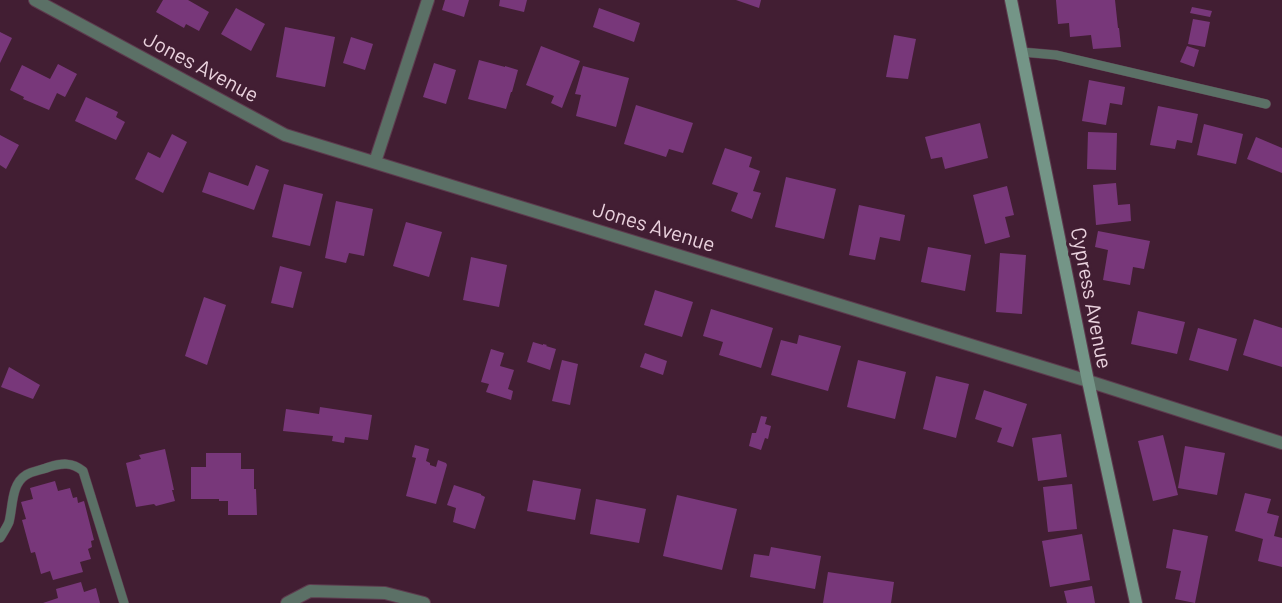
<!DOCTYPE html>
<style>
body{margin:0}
canvas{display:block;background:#421e33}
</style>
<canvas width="1282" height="603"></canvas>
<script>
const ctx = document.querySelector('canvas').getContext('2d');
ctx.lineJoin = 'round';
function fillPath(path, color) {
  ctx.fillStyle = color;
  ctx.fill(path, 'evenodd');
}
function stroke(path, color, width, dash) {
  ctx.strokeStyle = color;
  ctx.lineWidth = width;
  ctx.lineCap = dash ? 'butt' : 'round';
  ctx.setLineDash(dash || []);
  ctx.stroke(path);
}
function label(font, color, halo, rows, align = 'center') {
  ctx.font = font + ' Barlow,sans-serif';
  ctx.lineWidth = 6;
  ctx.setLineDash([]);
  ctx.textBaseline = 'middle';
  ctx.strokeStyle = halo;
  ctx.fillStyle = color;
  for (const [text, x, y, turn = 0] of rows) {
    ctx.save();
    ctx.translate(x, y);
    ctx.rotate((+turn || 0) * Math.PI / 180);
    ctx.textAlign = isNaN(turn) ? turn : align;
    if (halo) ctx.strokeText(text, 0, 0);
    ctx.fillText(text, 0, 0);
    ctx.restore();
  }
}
const building = new Path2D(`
 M163,0h25l21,12 -10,19 -13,-7 -2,4 -28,-16z
 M445,0h24l-5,17 -22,-7z
 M500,0h27l-3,12 -25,-6z
 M736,0h25l-2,8z
 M1056,0h59l3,28h1l2,19 -28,2 -2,-14 -21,2 -1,-14 -11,1z
 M1192,7l20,4 -2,6 -20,-4z
 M236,8l29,16 -14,27 -30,-17z
 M599,8l41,15 -6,19 -41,-15z
 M1193,19l17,3 -5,25 -17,-3z
 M285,27l50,10 -10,50 -49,-10z
 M0,32l12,6 -12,25z
 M894,35l22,4 -8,40 -22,-2z
 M351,37l22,7 -8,26 -22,-7z
 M541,46l39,15 -18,47 -11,-5 3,-7 -28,-11z
 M1187,46l12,4 -5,17 -14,-5z
 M479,60l26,7v-1l13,4 -6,22h-1l-5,17 -38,-10z
 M434,63l22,7 -10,34 -23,-7z
 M58,64l19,10 -12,23 -8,-4 -8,17 -26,-11 1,-2 -14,-7 12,-25 28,14z
 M583,66l46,12 -13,49 -40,-11 5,-21 -6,-1z
 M1089,80l36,7 -3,18 -12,-2 -4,22 -24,-4z
 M86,97l32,15 -2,5 9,5 -9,18 -41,-19z
 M636,105l57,18 -10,30 -14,-4 -3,8 -42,-13z
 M1158,106l40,8 -6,29 -15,-3 -2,9 -25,-4z
 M980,123l8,35 -43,11 -3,-12 -11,2 -6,-22z
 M1204,124l39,10 -7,30 -39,-9z
 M1088,132l29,1 -1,37 -29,-1z
 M172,134l15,8 -24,51 -28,-14 13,-27 12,6z
 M0,135l19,10 -13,24 -6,-4z
 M1256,137l26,11v25l-35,-14z
 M725,148l27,9 -3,10 11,4 -7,20 8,2 -9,26 -21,-8 7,-18 -26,-9z
 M256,165l13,5 -15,40 -52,-18 7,-20 39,14z
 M786,177l50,12 -12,50 -49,-12z
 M1116,183l2,22 12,-1 1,17 -35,4 -3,-40z
 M284,184l39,10 -13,52 -38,-9z
 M1007,186l7,29 -9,2 5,20 -25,7 -12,-49z
 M336,201l37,8 -9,47 -15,-3 -3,10 -21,-5z
 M859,205l46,10 -5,26 -20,-4 -5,23 -26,-5z
 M406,222l36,10 -13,45 -36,-11z
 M1098,231l52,10 -6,28 -11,-2 -3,18 -27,-5 5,-30 -13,-3z
 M928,247l43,8 -6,36 -44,-9z
 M1000,253l26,2 -4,59 -26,-2z
 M471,257l36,8 -8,42 -36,-7z
 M280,266l22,6 -9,36 -22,-5z
 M655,290l38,12 -11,35 -38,-12z
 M204,297l22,8 -19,60 -22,-9z
 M711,309l62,19 -12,40 -42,-13 4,-13 -20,-6z
 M1138,311l47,11 -8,32 -46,-10z
 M1254,319l28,9v39l-39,-12z
 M1198,328l39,11 -9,32 -39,-11z
 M799,335l42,11 -13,45 -57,-16 10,-35 16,4z
 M533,342l10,3v-1l4,1 -1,1 10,3 -6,21 -23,-8z
 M491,349l13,4 -4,13 14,4 -6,19 5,2 -2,9 -25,-8 3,-8 -8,-2z
 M645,353l22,8 -4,14 -23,-8z
 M562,360l16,4 -8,41 -18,-4z
 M858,360l48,12 -11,47 -48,-12z
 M9,367l31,18 -7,14 -32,-12z
 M936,376l33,8 -13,54 -33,-9z
 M984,390l43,14 -14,43 -16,-5 5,-14 -27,-9z
 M320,407l52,8 -4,25 -23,-3 -1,6 -12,-2 1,-5 -50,-5 3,-22 33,5z
 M761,416l6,1 -2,7 6,2 -3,13 -3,-1 -4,12 -12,-4 3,-13h4z
 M1061,434l6,43 -29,4 -6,-43z
 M1163,435l15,60 -25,6 -15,-60z
 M415,445l14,4 -3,12 4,2v2l6,2 2,-7 8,3 1,2 -11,39 -30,-8 10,-38 -4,-1z
 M1185,446l40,7 -8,42 -39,-7z
 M165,449l9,41h-2l3,11 -19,5 -2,-2 -18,3 -10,-44 15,-4 -2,-4z
 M206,453h35v16h13v20h2l1,26h-29v-14h-9v-2h-28v-32h15z
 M533,480l48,9 -6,31 -48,-9z
 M55,481l3,10 12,-3 3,10 4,-1 1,6 6,-2 10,39 -3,1 1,6 -4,2 3,10 -11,3 3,10 -30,8 -3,-9 -9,3 -6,-22 -4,1 -9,-33 4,-1 -5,-17 12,-3 -3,-11z
 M1072,484l5,45 -29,3 -5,-45z
 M454,485l27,9v1l4,2 -10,32 -22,-7 3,-14 -9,-3z
 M1245,493l26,6 -4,14 12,3 -5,20 8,2v29l-24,-6 5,-22 -28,-8z
 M677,495l60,14 -15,61 -59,-14z
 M596,499l50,10 -7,34 -49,-9z
 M1173,529l35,7 -13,67 -20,-4 6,-28 -15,-3z
 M1082,534l8,46 -40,7 -8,-46z
 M771,547l50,9 -6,33 -65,-12 4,-23 15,2z
 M828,572l66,10 -3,21h-68z
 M81,582l3,10 12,-4 4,15h-57l15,-5 -2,-9z
 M1092,586l3,17h-28l-3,-12z`);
const lane = new Path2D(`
 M1022,52l34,3 210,49
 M0,538c3,-5 7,-11 9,-16 4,-15 2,-38 17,-47 6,-4 16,-5 23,-8 13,-4 23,-5 34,4l41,132`);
const street = new Path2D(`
 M35,0l250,135 803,246 194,62
 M375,162l53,-162
 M287,603l23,-12 75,2 39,10`);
const secondary = new Path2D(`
 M1011,0l77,381 48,222`);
const streetNames = [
 ["Jones Avenue",201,67,28],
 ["Jones Avenue",654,227,17],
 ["Cypress Avenue",1091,298,79]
];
fillPath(building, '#78377a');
stroke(lane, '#5d3b4e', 10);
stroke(street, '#5d3b4e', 14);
stroke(secondary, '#5d3b4e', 14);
stroke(lane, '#5b7066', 9);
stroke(street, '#5b7066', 12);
stroke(secondary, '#749587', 12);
label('21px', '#ead2de', '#421e33', streetNames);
</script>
